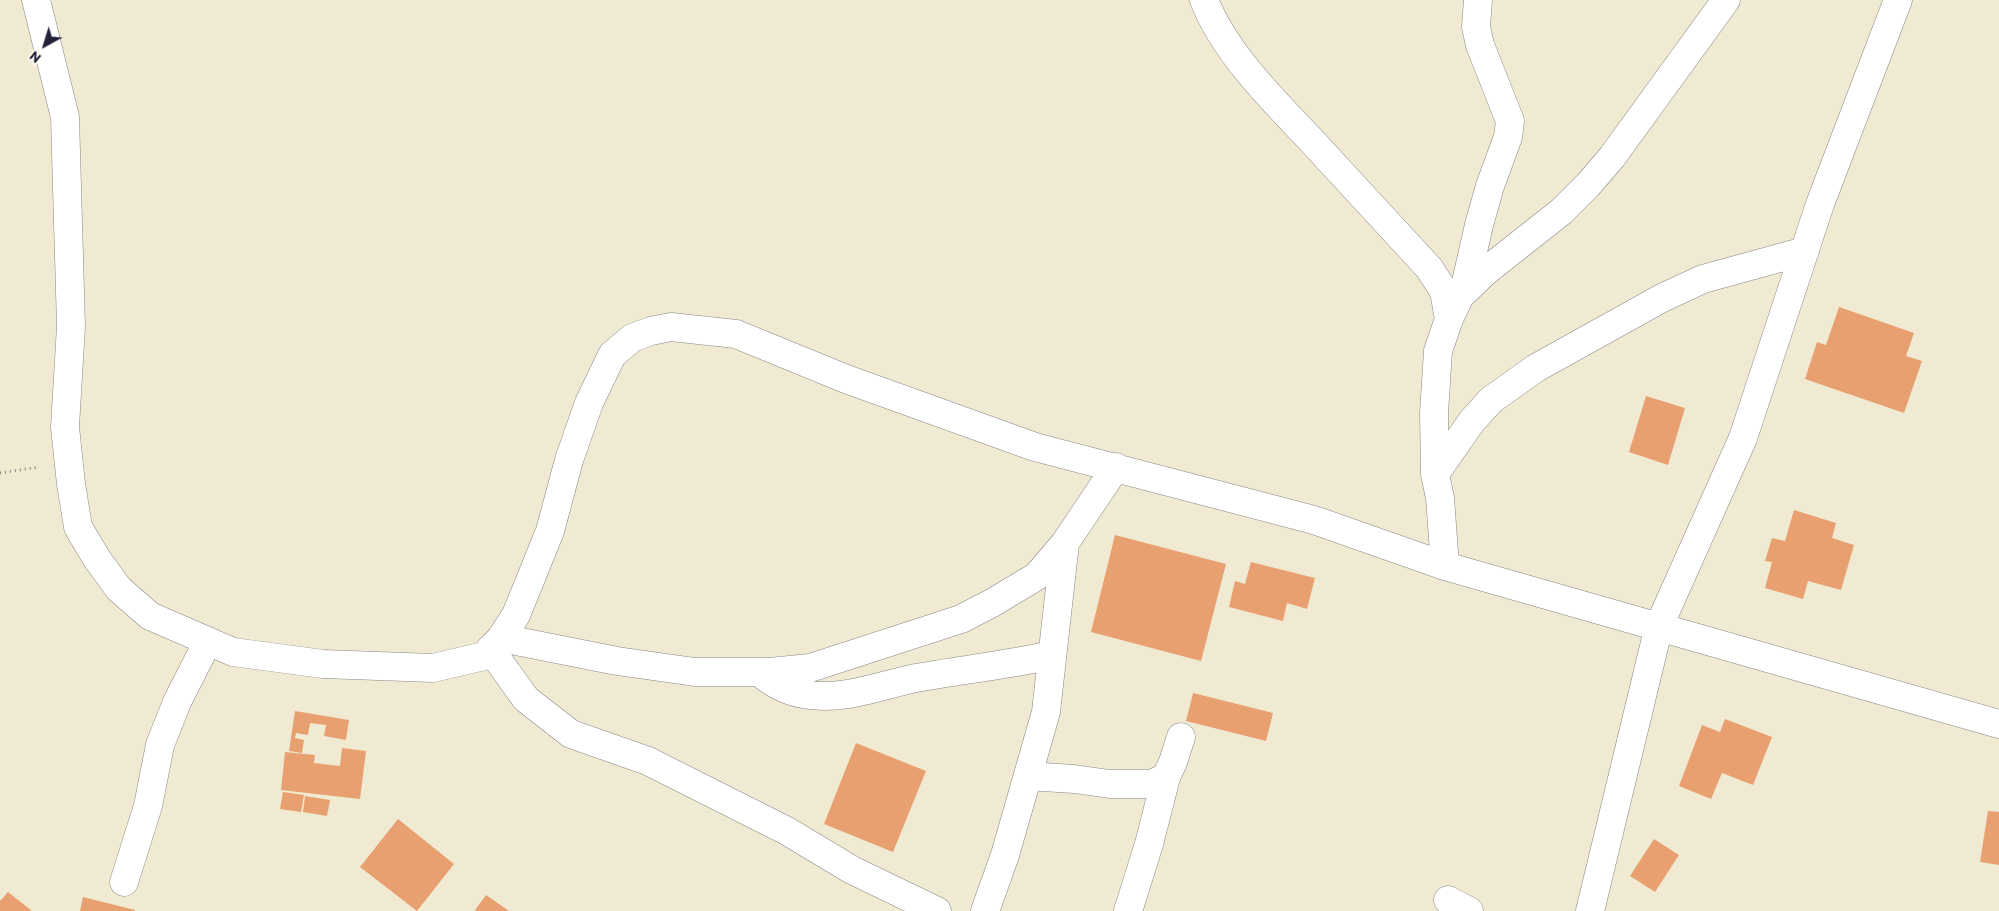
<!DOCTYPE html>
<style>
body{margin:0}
#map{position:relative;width:1999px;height:911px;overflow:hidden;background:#f0ead2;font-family:Itim,sans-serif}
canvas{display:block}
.north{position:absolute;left:20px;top:20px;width:50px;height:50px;-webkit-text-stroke:4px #fbf7ec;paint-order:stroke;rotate:219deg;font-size:14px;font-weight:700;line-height:20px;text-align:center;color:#22223b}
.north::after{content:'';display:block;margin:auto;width:18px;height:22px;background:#22223b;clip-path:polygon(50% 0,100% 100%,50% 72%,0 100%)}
</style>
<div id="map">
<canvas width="1999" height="911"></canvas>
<div class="north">N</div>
</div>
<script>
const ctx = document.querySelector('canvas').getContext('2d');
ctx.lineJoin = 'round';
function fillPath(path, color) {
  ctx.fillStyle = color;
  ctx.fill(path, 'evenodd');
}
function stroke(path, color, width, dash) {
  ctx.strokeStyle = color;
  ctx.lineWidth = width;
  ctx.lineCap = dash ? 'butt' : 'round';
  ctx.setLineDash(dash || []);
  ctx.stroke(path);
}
const building = new Path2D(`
 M1839,307l75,26 -8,23 16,5 -18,52 -99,-34 12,-37 9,3z
 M1646,396l39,12 -17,57 -39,-13z
 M1794,510l42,13 -4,15 22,7 -13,45 -33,-9 -5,18 -38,-11 7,-26 -7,-1 7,-23 13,3z
 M1115,535l111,29 -25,97 -110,-29z
 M1251,562l64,16 -8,31 -20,-6 -4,18 -54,-14 6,-26 10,3z
 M1193,693l80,20 -7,28 -80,-20z
 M295,711l54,9 -3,20 -22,-4 2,-11 -16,-2 -2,12 -12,-2 -1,5 9,2 -2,13 -13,-2z
 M1725,719l47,18 -19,48 -31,-12 -11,26 -32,-13 23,-61 18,7z
 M856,743l70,28 -33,81 -69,-28z
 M342,748l24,3 -6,48 -79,-9 4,-38 30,3 -1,8 26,3z
 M283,792l21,3 -3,17 -21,-3z
 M305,796l25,4 -3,16 -24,-4z
 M1988,811l11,1v53l-19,-3z
 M398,819l56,45 -37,47 -57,-44z
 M1654,839l25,16 -24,37 -25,-16z
 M8,892l24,19h-32v-10z
 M486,895l23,16h-33l-1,-1z
 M83,897l52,13v1h-55z`);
const path = new Path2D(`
 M0,473l39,-6`);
const minor = new Path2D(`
 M36,0l29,117 6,209 -6,101 6,57 7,43 19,32 22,30 31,27 83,36 90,12 110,4 51,-12 17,-18 15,-23 34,-84 19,-71 20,-57 23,-48 20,-17 19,-7 20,-4 65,7 110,45 189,68 279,73 131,46 554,158
 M1204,0c21,53 68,99 106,139 40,43 79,86 119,129l15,23 5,28
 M1464,291l15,-66 11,-39 18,-49 2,-16 -30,-76 -4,-18 2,-27
 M1435,474l37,-53 19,-21 45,-32 126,-70 41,-19 102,-28
 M1445,566l-5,-68 -5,-24 -1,-61 4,-62 11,-32 11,-23 26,-25 76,-60 26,-26 24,-28 114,-157
 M501,638l116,23 78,11h75l40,-4 151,-49 31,-16 45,-27 28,-33 51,-76
 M490,649l36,50 45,35 77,27 139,70 65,39 85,41
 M759,672c15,13 31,21 51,23 35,5 72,-10 106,-17 45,-8 91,-13 136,-23
 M1028,776l46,3 36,5h42l14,-7 7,-15 8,-25
 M124,882l24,-76 12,-61 17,-43 31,-61
 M1448,900l21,11
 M985,911l20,-56 41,-143 19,-169
 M1128,911l21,-67 17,-67
 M1590,911l69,-285 84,-188 77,-234 78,-204`);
fillPath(building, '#e9a071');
stroke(minor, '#898686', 29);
stroke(path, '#898686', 3, [1, 4]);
stroke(minor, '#fff', 28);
</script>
